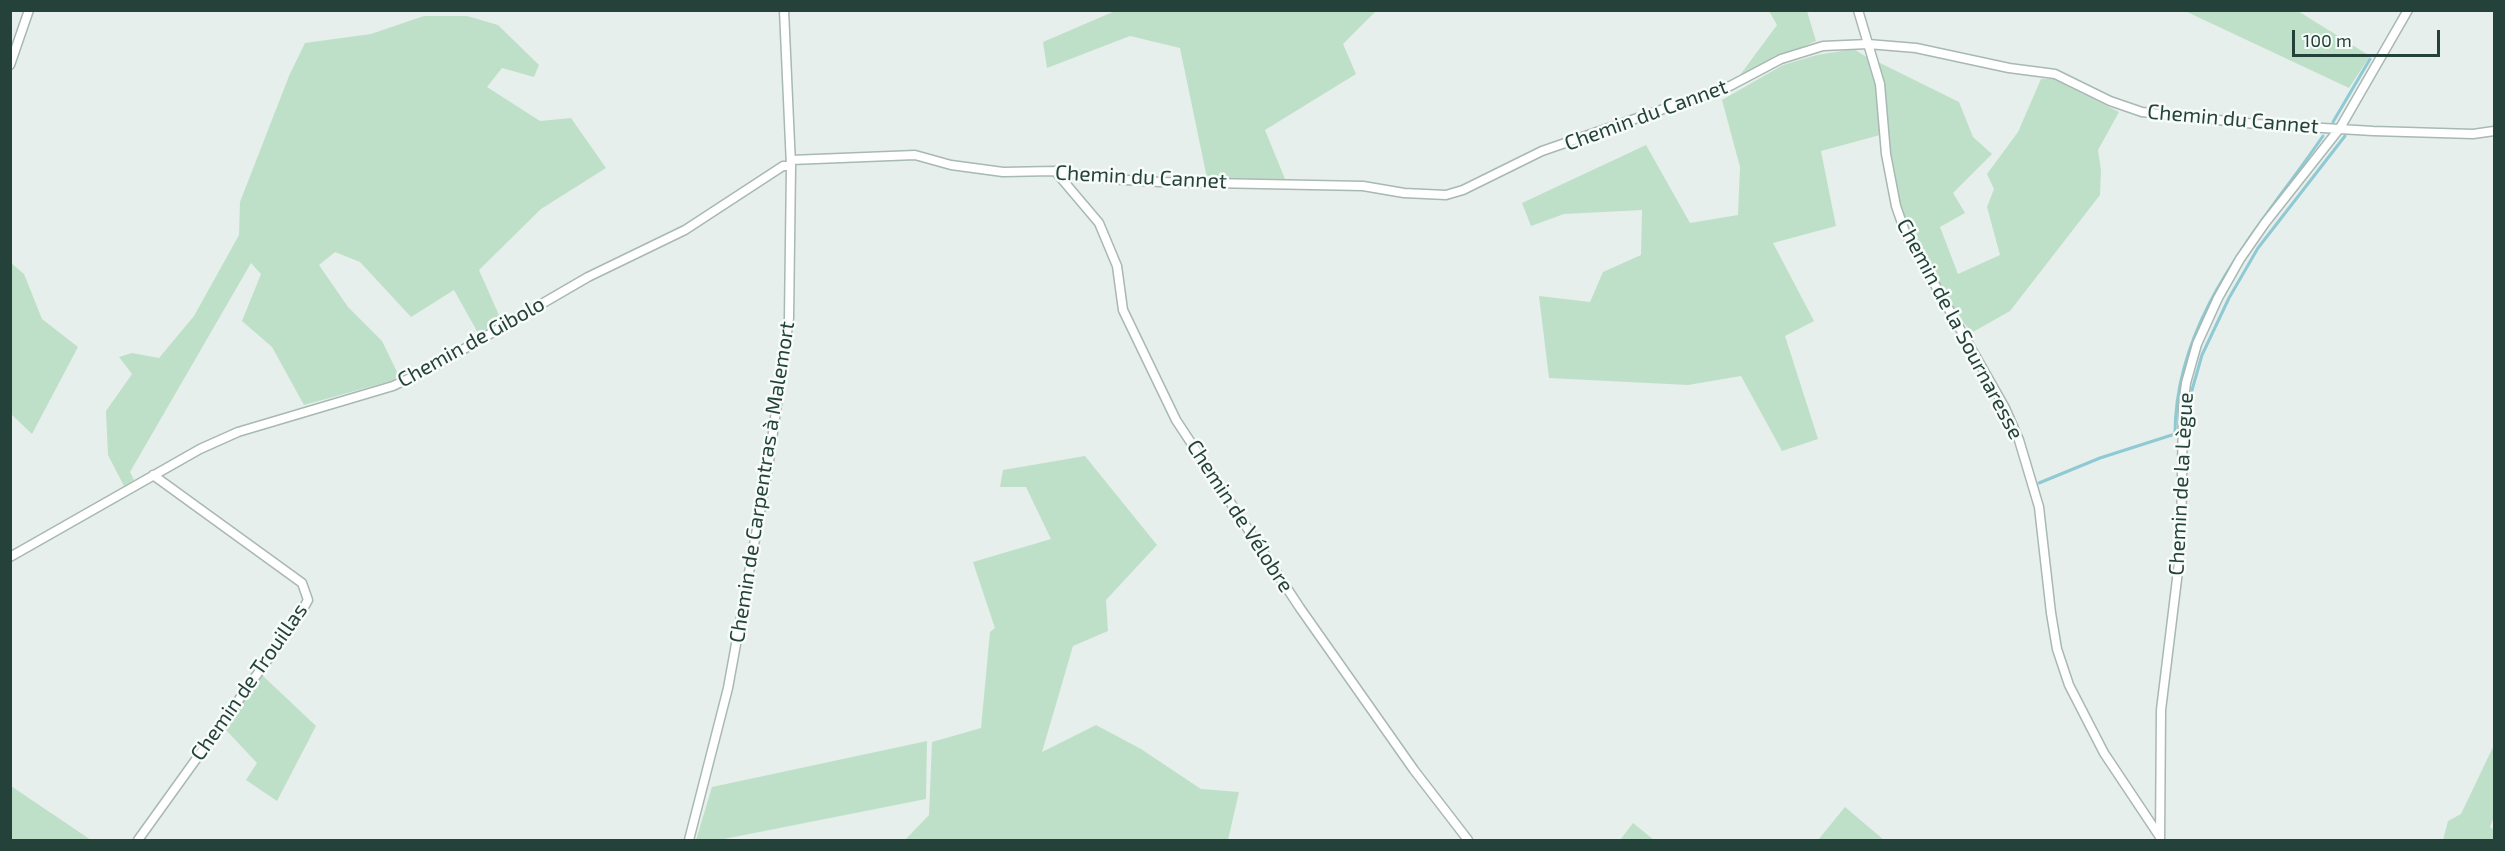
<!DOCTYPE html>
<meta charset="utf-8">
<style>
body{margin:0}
#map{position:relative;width:2505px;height:851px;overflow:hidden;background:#e6efeb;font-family:"Exo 2",sans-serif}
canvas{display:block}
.frame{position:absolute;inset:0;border:12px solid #24423a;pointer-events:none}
.scale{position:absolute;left:2292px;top:30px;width:148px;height:27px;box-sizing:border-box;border:3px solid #24423a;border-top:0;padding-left:8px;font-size:18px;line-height:21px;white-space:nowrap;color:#24423a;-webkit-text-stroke:4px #f7fbf9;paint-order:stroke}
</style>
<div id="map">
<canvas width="2505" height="851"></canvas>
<div class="frame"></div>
<div class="scale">100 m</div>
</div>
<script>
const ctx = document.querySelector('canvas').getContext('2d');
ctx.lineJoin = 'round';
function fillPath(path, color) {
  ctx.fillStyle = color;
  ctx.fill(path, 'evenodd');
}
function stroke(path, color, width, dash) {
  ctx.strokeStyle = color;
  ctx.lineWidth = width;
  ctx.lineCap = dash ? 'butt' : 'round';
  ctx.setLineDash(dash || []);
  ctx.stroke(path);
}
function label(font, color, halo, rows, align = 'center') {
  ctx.font = font + ' "Exo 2",sans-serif';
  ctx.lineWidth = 5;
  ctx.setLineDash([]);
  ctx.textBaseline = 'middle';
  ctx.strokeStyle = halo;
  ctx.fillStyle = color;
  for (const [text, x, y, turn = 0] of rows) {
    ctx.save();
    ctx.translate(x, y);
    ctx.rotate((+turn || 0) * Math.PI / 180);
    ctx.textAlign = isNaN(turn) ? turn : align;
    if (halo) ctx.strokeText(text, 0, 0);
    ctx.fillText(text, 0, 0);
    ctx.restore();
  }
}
const green = new Path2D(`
 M1115,11v-1l261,1 -33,33 13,30 -91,56 20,49 -78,-1 -27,-130 -50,-12 -83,32 -4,-26z
 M1769,11h38l9,30 -76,34 37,-50z
 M2185,11h113l72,45 -21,32z
 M424,16h43l31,9 41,40 -5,12 -32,-9 -15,19 53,34 31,-3 35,50 -65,41 -62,61 23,52 -24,11 -24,-43 -43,27 -51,-55 -25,-10 -16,13 29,42 34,34 17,35 -8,5 -87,24 -32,-58 -30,-26 19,-47 -10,-11 -121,209 4,8 -10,6 -16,-31 -2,-44 26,-37 -13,-17 13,-4 27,5 35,-42 45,-81 1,-33 49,-126 16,-33 66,-9z
 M1854,49l17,11 10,50 -1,25 -59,16 15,75 -63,17 41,78 -29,15 33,103 -36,12 -41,-75 -53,9 -139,-7 -10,-82 51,6 13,-30 38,-17 1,-45 -78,4 -33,12 -9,-23 124,-58 44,78 48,-8 2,-48 -18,-67 61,-35 34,-10z
 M1878,62l81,40 14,35 19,17 -39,39 12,20 -25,14 18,47 42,-19 -13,-48 7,-18 -7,-15 31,-42 23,-53h12l66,33 -21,38 3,20 -1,25 -90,116 -37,21c-36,-32 -72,-113 -81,-161 -6,-36 -4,-73 -14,-109z
 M11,263l13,11 18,45 36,28 -46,87 -21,-20z
 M1085,456l72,89 -51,55 2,31 -35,15 -31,106 54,-27 45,24 60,40 38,3 -11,48h-323l24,-25 3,-73 49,-14 9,-96 5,-4 -22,-66 78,-23 -25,-52h-26l3,-17z
 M262,675l54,51 -39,75 -31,-21 11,-17 -33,-35z
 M927,741l-1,58 -207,41h-23l16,-53z
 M2494,745v72l-4,10 4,3v10h-51l5,-19 13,-7z
 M10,786h1l80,54h-80z
 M1845,807l39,33h-66z
 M1633,823l21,17h-34z`);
const stream = new Path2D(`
 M2333,122l37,-63
 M2188,433l4,-43 10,-35 27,-57 29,-50 87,-112
 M2039,483l61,-25 75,-24c0,-119 85,-206 148,-298`);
const minor = new Path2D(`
 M1858,10l22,74 6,70 10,52 9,26 100,176 14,32 20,67 12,106 6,36 12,36 35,68 56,84
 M10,65l19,-55
 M791,160l124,-5 36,10 52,7 52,-1 54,8 51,3 203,4 41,7 42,2 17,-5 79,-39 188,-65 51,-27 42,-13 45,-2 48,4 93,20 46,6 55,27 32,11 114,12 117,7 100,3 21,-3
 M1055,171l44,52 18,43 6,44 53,110 124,188 114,162 54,70
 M10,557l190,-108 38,-17 155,-46 40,-19 155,-90 97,-47 98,-64h8
 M138,840l161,-224 9,-16 -6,-17 -149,-108
 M689,840l39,-152 40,-220 21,-150 2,-152 -7,-156
 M2160,840l1,-130 20,-164 2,-139 3,-24 11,-39 21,-46 22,-39 25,-36 75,-95 68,-118`);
const streetNames = [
 ["Chemin du Cannet",1646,115,-20],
 ["Chemin du Cannet",2233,119,5],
 ["Chemin du Cannet",1141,177,3],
 ["Chemin de la Sournaresse",1960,329,62],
 ["Chemin de Gibolo",471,342,-29],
 ["Chemin de Carpentras à Malemort",762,482,-81],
 ["Chemin de la Lègue",2181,484,-87],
 ["Chemin de Vélobre",1240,516,57],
 ["Chemin de Trouillas",249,682,-55]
];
fillPath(green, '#bfe0c8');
stroke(stream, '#8ec9d4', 3);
stroke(minor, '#a8b8b2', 11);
stroke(minor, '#fff', 8);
label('21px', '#24423a', '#f7fbf9', streetNames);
</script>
